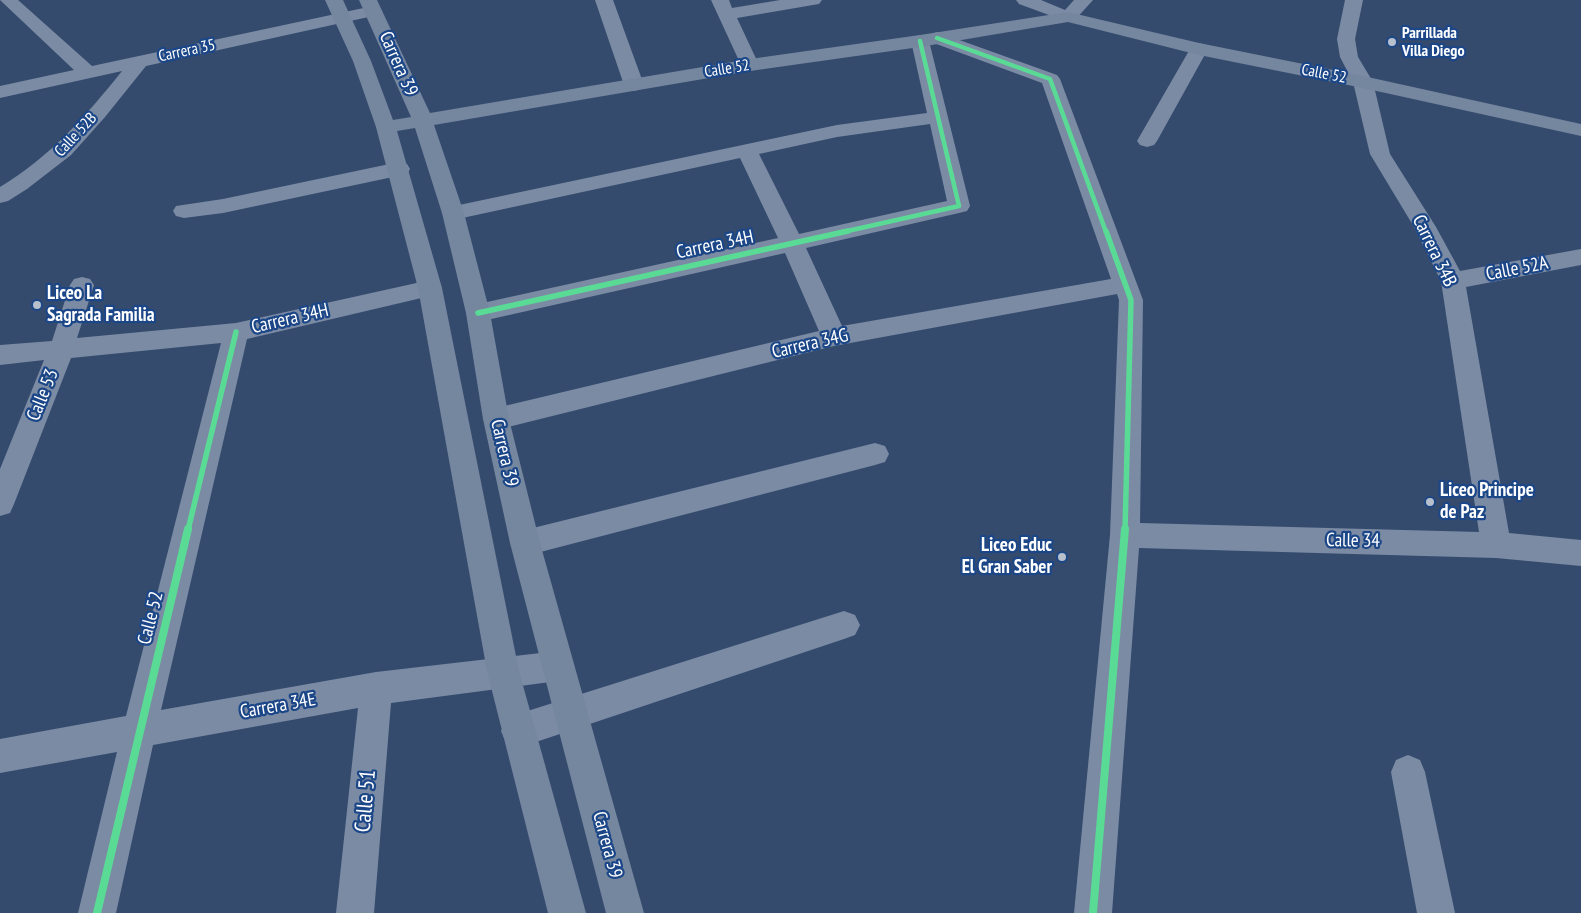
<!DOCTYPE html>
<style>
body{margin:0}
canvas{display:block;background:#344b6e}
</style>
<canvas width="1581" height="913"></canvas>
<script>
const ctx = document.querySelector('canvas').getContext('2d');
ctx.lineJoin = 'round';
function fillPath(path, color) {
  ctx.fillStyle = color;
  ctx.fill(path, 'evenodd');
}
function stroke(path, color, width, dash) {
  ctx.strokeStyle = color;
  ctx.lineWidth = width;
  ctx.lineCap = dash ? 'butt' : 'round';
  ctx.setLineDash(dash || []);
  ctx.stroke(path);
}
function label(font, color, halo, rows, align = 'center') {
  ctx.font = font + ' "PT Sans Narrow",sans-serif';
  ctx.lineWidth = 4.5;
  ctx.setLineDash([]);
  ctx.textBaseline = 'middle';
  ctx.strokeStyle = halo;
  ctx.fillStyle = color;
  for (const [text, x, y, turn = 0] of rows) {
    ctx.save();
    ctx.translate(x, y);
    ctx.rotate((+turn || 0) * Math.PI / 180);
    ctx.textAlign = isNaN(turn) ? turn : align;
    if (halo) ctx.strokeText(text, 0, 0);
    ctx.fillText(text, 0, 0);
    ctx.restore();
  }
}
const minor = new Path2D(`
 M0,0h18l74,66 281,-60 6,1 3,4 -3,4 -6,1 -227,50 -41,51 -34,38 -44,34 -19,12 -8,2v-16c50,-30 86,-71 122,-116l-122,27v-12l74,-16z
 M595,0h18l31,85 -3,4 -7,2 -7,-2 -3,-4z
 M711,0h18l3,8 48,-8h42l-3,4 -6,1 -76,13 22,47 -2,4 -7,2 -7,-2 -2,-4z
 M1016,0h25l24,10 9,-10h19l-19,21 -6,1 -49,-18z
 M1345,0h18l-8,39 3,18 15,25 17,72 46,73 24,44 121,-22v16l-115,22 43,246 72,7v26l-85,-8 -357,-10 -27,365h-38l36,-378 9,-235 -2,-6 -283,52 -338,84 -9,-4 -4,-7 4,-7 9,-4 323,-77 -34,-78 -307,69 -9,-3 -3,-6 3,-6 9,-3 300,-66 -38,-80 -287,62 -8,-2 -3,-5 3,-5 392,-83 90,-12 -16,-72 2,-4 7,-2 7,2 2,4 41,165 -3,5 -8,2 -153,35 36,78 269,-47 -69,-196 -111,-41 -3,-4 3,-4 6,-2 120,43 3,4 83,221 -3,223 339,9 -38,-251 -27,-54 -44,-73 -17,-72 -13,-25 -3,-18zM930,124l17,77 -148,33 -40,-80 78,-17z
 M1199,43l7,2 2,4 -51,92 -3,4 -7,2 -7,-2 -3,-4 53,-92 2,-4z
 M399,162l8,2 3,5 -3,5 -184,39 -39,5 -8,-2 -3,-5 3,-5 47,-7z
 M82,277l8,2 4,6 -17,53 159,-15 194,-43 8,2 4,6 -4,6 -8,2 -183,43 -86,371 215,-38 182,-21 11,4 5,11 -5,11 -11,4 -167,22 -17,210h-38l22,-205 -205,37 -37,168h-38l39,-161 -117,21v-34l126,-23 95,-373 -150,15 -57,146 -4,9 -10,3v-47l44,-109 -44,5v-20l52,-4 18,-56 4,-6z
 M875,443l10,3 4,8 -4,8 -10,3 -350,91 -10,-4 -5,-9 5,-9 10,-4z
 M844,611l11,4 5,10 -5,10 -11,4 -326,109 -12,-5 -5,-12 5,-12 12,-5z
 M1408,755l12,5 5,12 30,141h-38l-26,-141 5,-12z`);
const secondary = new Path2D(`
 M325,0h18l28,61 22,59 18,-3 -52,-117h18l53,113 320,-54 170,-24 148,-23 131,31 164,33 218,48v12l-218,-48 -164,-33 -131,-33 -148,25 -170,24 -316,54 30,88 26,100 19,106 31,124 104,370h-38l-96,-370 -27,-124 -17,-106 -24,-100 -27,-85 -18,3 45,157 77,383 67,242h-38l-61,-242 -69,-383 -42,-161 -23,-66z`);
const cyclewayFar2 = new Path2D(`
 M937,38l113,41 56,153
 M843,232l116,-26 -39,-165`);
const cyclewayFar1 = new Path2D(`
 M1106,231l25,69 -6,230
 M478,313l370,-82
 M188,530l48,-198`);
const cycleway = new Path2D(`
 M97,913l91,-384
 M1093,913l32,-384`);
const markers = [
 [1392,42,5,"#b8c0cc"],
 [37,305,5,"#b8c0cc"],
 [1430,502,5,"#b8c0cc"],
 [1062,557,5,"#b8c0cc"]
];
const farPoinames = [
 ["Parrillada",1402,33],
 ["Villa Diego",1402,51]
];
const farStreetnames = [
 ["Carrera 35",187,51,-12],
 ["Calle 52",727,69,-9],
 ["Calle 52",1324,74,11],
 ["Calle 52B",76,135,-47]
];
const streetNames = [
 ["Carrera 39",398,64,66],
 ["Carrera 34H",715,245,-12],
 ["Carrera 34B",1434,251,64],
 ["Calle 52A",1517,269,-11],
 ["Carrera 34H",290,319,-13],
 ["Carrera 34G",810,344,-13],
 ["Calle 53",43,395,-68],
 ["Carrera 39",504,453,77],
 ["Calle 34",1353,541,1],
 ["Calle 52",151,618,-76],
 ["Carrera 34E",278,706,-10],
 ["Carrera 39",607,845,75]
];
const poiNames = [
 ["Liceo La",47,294],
 ["Sagrada Familia",47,316],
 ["Liceo Principe",1440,491],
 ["de Paz",1440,513],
 ["Liceo Educ",1052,546,"right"],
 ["El Gran Saber",1052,568,"right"]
];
const nearStreetnames = [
 ["Calle 51",366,801,-85]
];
fillPath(minor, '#7b8ba4');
fillPath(secondary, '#75869f');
stroke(cyclewayFar2, '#5adb95', 4.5);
stroke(cyclewayFar1, '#5adb95', 5.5);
stroke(cycleway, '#5adb95', 8);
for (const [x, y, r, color] of markers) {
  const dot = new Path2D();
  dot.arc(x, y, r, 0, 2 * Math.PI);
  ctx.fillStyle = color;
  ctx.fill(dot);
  stroke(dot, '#1b4687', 2);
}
label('bold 16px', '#fff', '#1b4687', farPoinames, 'left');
label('16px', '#fff', '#1b4687', farStreetnames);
label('19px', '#fff', '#1b4687', streetNames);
label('bold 19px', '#fff', '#1b4687', poiNames, 'left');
label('22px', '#fff', '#1b4687', nearStreetnames);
</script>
